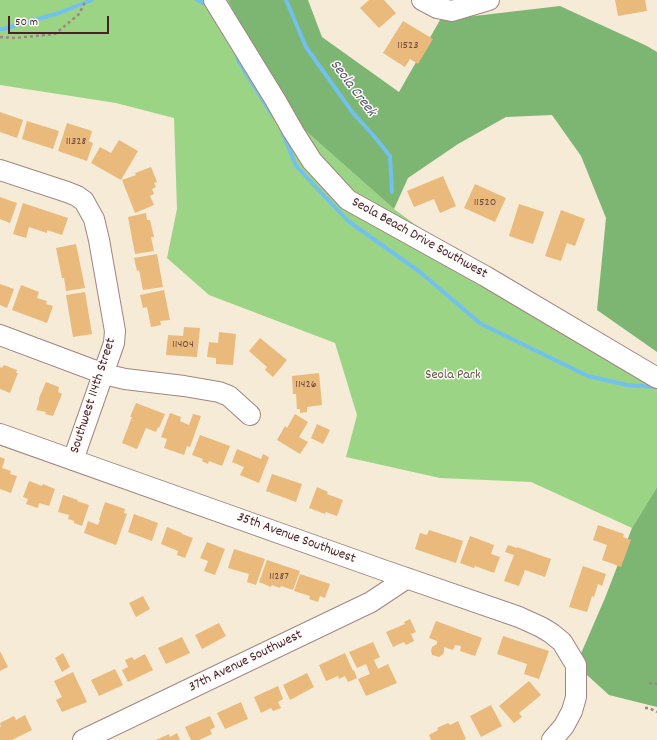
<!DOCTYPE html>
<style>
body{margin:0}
#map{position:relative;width:657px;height:740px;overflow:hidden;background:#f6ebd7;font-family:Dekko,sans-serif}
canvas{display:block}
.scale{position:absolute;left:8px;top:16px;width:101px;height:18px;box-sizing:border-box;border:2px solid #4a1f2b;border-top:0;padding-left:5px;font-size:12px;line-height:14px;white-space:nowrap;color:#4a1f2b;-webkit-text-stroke:3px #fdfcf7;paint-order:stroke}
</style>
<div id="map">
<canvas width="657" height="740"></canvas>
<div class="scale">50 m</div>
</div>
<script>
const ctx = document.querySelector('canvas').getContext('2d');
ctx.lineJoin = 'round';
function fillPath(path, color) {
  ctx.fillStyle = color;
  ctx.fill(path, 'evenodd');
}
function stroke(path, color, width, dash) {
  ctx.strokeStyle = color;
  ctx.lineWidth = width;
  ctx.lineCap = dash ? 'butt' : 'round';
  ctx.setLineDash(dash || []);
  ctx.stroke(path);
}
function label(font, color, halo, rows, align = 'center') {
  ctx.font = font + ' Dekko,sans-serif';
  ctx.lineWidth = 3;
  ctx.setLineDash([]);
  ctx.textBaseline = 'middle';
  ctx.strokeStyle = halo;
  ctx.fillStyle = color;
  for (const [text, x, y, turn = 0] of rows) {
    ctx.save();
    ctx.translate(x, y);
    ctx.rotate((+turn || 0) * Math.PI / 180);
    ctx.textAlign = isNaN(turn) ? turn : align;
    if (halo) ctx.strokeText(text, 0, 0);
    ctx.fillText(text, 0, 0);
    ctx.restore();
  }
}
const green = new Path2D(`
 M0,0h228l48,101 14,16 104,92 91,67 172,95v116l-25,41 -101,-46 -91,-4 -94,-21 11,-42 -22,-72 -126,-48 -42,-37 10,-49 -3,-91 -58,-15 -116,-18z`);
const forest = new Path2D(`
 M228,0h80l14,37 77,55 41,-72 120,-14 87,40 10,6v300l-60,-42 9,-92 -25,-62 -29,-41 -46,2 -48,27 -50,34 -14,31 -104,-92 -14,-16z
 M657,487v220l-48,-12 -33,-30 29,-67 27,-70z`);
const stream = new Path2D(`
 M197,0l12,6
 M286,0l20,47 47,66 20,22 17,21 2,36
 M0,29h3l56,-16 33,-13
 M236,53l3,9 34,54
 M281,129l15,37 52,55 72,51 61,52 107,52 39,9 30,2`);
const building = new Path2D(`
 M369,0h15l12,13 -17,15 -19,-20z
 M615,0h30l2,11 -29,5z
 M403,21l30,18 -15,25 -8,-5 -5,8 -22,-14z
 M0,112l23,8 -6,18 -17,-6z
 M27,121l32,10 -6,18 -31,-10z
 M67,123l25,8 -3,10 4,2 -6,18 -29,-10z
 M119,140l19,11 -17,29 -30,-17 9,-16 11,6z
 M151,167l6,15 -3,1 2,4 -4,2 2,5 -4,2 4,9 -19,8 -13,-33 14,-5 -1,-2z
 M443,176l13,30 -16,7 -6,-14 -20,8 -7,-16z
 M475,184l31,14 -11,24 -31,-14z
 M0,197l17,6 -7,20 -10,-4z
 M23,203l45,15 -6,17 -15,-5v3l-18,-6 -3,11 -13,-4z
 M519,204l25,8 -11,32 -24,-8z
 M561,210l24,9 -10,27 -8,-3 -6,18 -16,-5z
 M146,213l1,7h3l4,17h-3l3,14 -19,3 -7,-37z
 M76,244l9,44 -19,3 -2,-13h-2l-6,-30z
 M157,254l6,33 -20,3 -4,-20 -2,1 -3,-13z
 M0,284l14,5 -7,19 -7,-3z
 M21,285l18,7 -2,6 10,3 -1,3 7,2 -6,17 -35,-13z
 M164,290l6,30 -10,1 1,4 -10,2 -4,-20 -4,1 -3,-13z
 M85,292l7,42 -19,3 -7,-42z
 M184,327l16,1 -3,29 -31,-2 2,-20 15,1z
 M219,332l17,2 -3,31 -17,-1v-6l-9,-1 2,-15 9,1z
 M260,338l27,22 -14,17 -8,-7 2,-3 -18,-16z
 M4,365l13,5 -1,3h2l-8,20 -10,-4v-22l2,1z
 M319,373l3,32 -15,2v5l-7,1v-4h-3l-1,-15h-3l-1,-18z
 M46,382l13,5 -1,5 4,2 -9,22 -8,-2 1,-2 -10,-2 3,-8v-4z
 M136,403l29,11 -6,14 -1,-1 -2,5 -10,-4 -9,21 -15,-6 10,-26h-2z
 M170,413l11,4 -1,4 9,4 4,-11 8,2 -11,31 -3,-1 -3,9 -20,-7 3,-9 -6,-2z
 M295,414l13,8 -9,15 9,5 -8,12 -23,-14 8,-14 2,2z
 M317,424l13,6 -7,14 -12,-6z
 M200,435l30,11 -8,20 -13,-5 -1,3 -6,-3 1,-2 -11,-4z
 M237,449l24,10 2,-5 6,3 -10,26 -19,-8 4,-8 -12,-5z
 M0,457l5,2 -3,9 9,3 -1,3 7,2 -6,17 -11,-4z
 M272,474l30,10 -6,18 -30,-11z
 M29,481l13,5 1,-2 12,5 -6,17 -10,-3 -1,5 -12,-4 2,-5 -5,-2z
 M317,487l11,5 -1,2 16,6 -6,16 -11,-4 -1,2 -16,-6z
 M63,495l15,5 -1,1 12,4 -7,21 -8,-3v-2l-6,-2 1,-4 -11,-3z
 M105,502l20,7 -1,4 3,1 -11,31 -32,-12 4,-12 10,4 2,-5h-1z
 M134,514l24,9 -6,18 -24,-9z
 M598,525l26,9 -1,3 8,3 -10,27 -19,-7 5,-15 -14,-5z
 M167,527l15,6v1l11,4 -8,20 -8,-3 1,-4 -17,-7z
 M429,530l34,11 -7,22 -41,-14 5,-16 7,2z
 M470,536l24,9 -3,9 9,3 -6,16 -19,-7 -1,2 -14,-5z
 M207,542l18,7 -10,26 -11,-4 4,-10 -8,-3z
 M508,545l9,3v-1l34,12 -6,18 -20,-7 -6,16 -15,-5 10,-26 -9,-3z
 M234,549l31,10 -9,26 -9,-3 2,-8 -21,-6z
 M267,560l33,11 -7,19 -12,-4 -1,2 -8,-3 -1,2 -12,-5z
 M583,566l23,8 -4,12 -4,-2 -4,13 -2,-1 -5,16 -18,-5z
 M300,574l30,10 -5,14 -5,-2 -2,6 -9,-3 1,-3 -16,-5z
 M143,596l7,13 -14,8 -7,-14z
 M410,619l6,13 -5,2 3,7 -8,4 -2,-3 -11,5 -7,-15 19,-8 -1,-2z
 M436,621l46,17 -7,18 -15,-5 1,-5 -6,-1 -2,5 -9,-3v5l-1,2 -4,3 -7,-2 -1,-4 1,-4 5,-3v-3l-8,-3z
 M219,623l7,13 -24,13 -7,-14z
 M503,636l46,15 -10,28 -15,-5 3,-10 -30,-10z
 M182,637l8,16 -24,11 -8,-16z
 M373,642l7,15 -6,3 4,9 10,-5 9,19 -31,13 -8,-17 12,-5 -4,-10 -9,4 -8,-16z
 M0,651l8,16 -8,4z
 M63,653l7,14 -8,5 -7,-14z
 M345,653l8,18 1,-1 3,8 -9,4 -3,-6 -6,3 -1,-3 -12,5 -7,-16z
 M145,654l8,16 -25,12 -6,-12 6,-3 -3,-7 7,-3 2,3z
 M115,669l8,16 -24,11 -8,-16z
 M73,672l14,30 -25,10 -6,-12 6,-3 -8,-16z
 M307,673l7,14 -24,13 -7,-15z
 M529,681l12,14 -22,18 3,4 -8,6 -15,-17z
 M278,686l5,13 -5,3 3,6 -8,3 -2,-3 -10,5 -7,-16z
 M241,702l7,17 -23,10 -8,-16z
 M491,705l11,21 -21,11 -11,-21z
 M25,715l7,15 -20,10h-12v-13h1l-1,-4 14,-7 2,4z
 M210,716l5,11 -5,3 2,4 -13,6h-8l-6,-13z
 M458,721l8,18 -3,1h-32l-2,-5 9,-5 -1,-2 11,-5 2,2z
 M177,733l3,7h-24l13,-6 1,3z`);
const path = new Path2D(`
 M0,37l15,1 40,-4 24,-20 7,-14
 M649,683l8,1
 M645,708h4l8,4`);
const minor = new Path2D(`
 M214,0l62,101 17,30 19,30 36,39 137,76 172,102
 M422,0l15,8 15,3 37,-11
 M0,170l67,22 10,4 7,5 10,18 5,21 16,91 -1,12 -41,117
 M0,335l104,39 21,5 59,7 35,6 10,4 21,19
 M0,434l383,136 136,47 22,10 10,6 11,9 14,23v32l-4,14 -8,15 -12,14
 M83,740l288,-138 36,-24`);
const numberNames = [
 ["11523",408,46],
 ["11328",76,142],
 ["11520",485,203],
 ["11404",183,345],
 ["11426",306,385],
 ["11287",279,577]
];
const streetNames = [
 ["Seola Beach Drive Southwest",419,239,29],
 ["Southwest 114th Street",94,396,-72],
 ["35th Avenue Southwest",296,539,20],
 ["37th Avenue Southwest",246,662,-26]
];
const parkNames = [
 ["Seola Park",453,376]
];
const waterNames = [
 ["Seola Creek",352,89,53]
];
fillPath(green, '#9cd486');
fillPath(forest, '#7db673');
stroke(stream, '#72c0ed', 4);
fillPath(building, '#e9ba7c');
stroke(minor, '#a08581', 22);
stroke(path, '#a08581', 2.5, [3, 3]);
stroke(minor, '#fff', 20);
label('12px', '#72463f', null, numberNames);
label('14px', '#4a1f2b', '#fdfcf7', streetNames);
label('14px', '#635546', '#fdfcf7', parkNames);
label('italic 15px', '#58576f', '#fdfcf7', waterNames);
</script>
